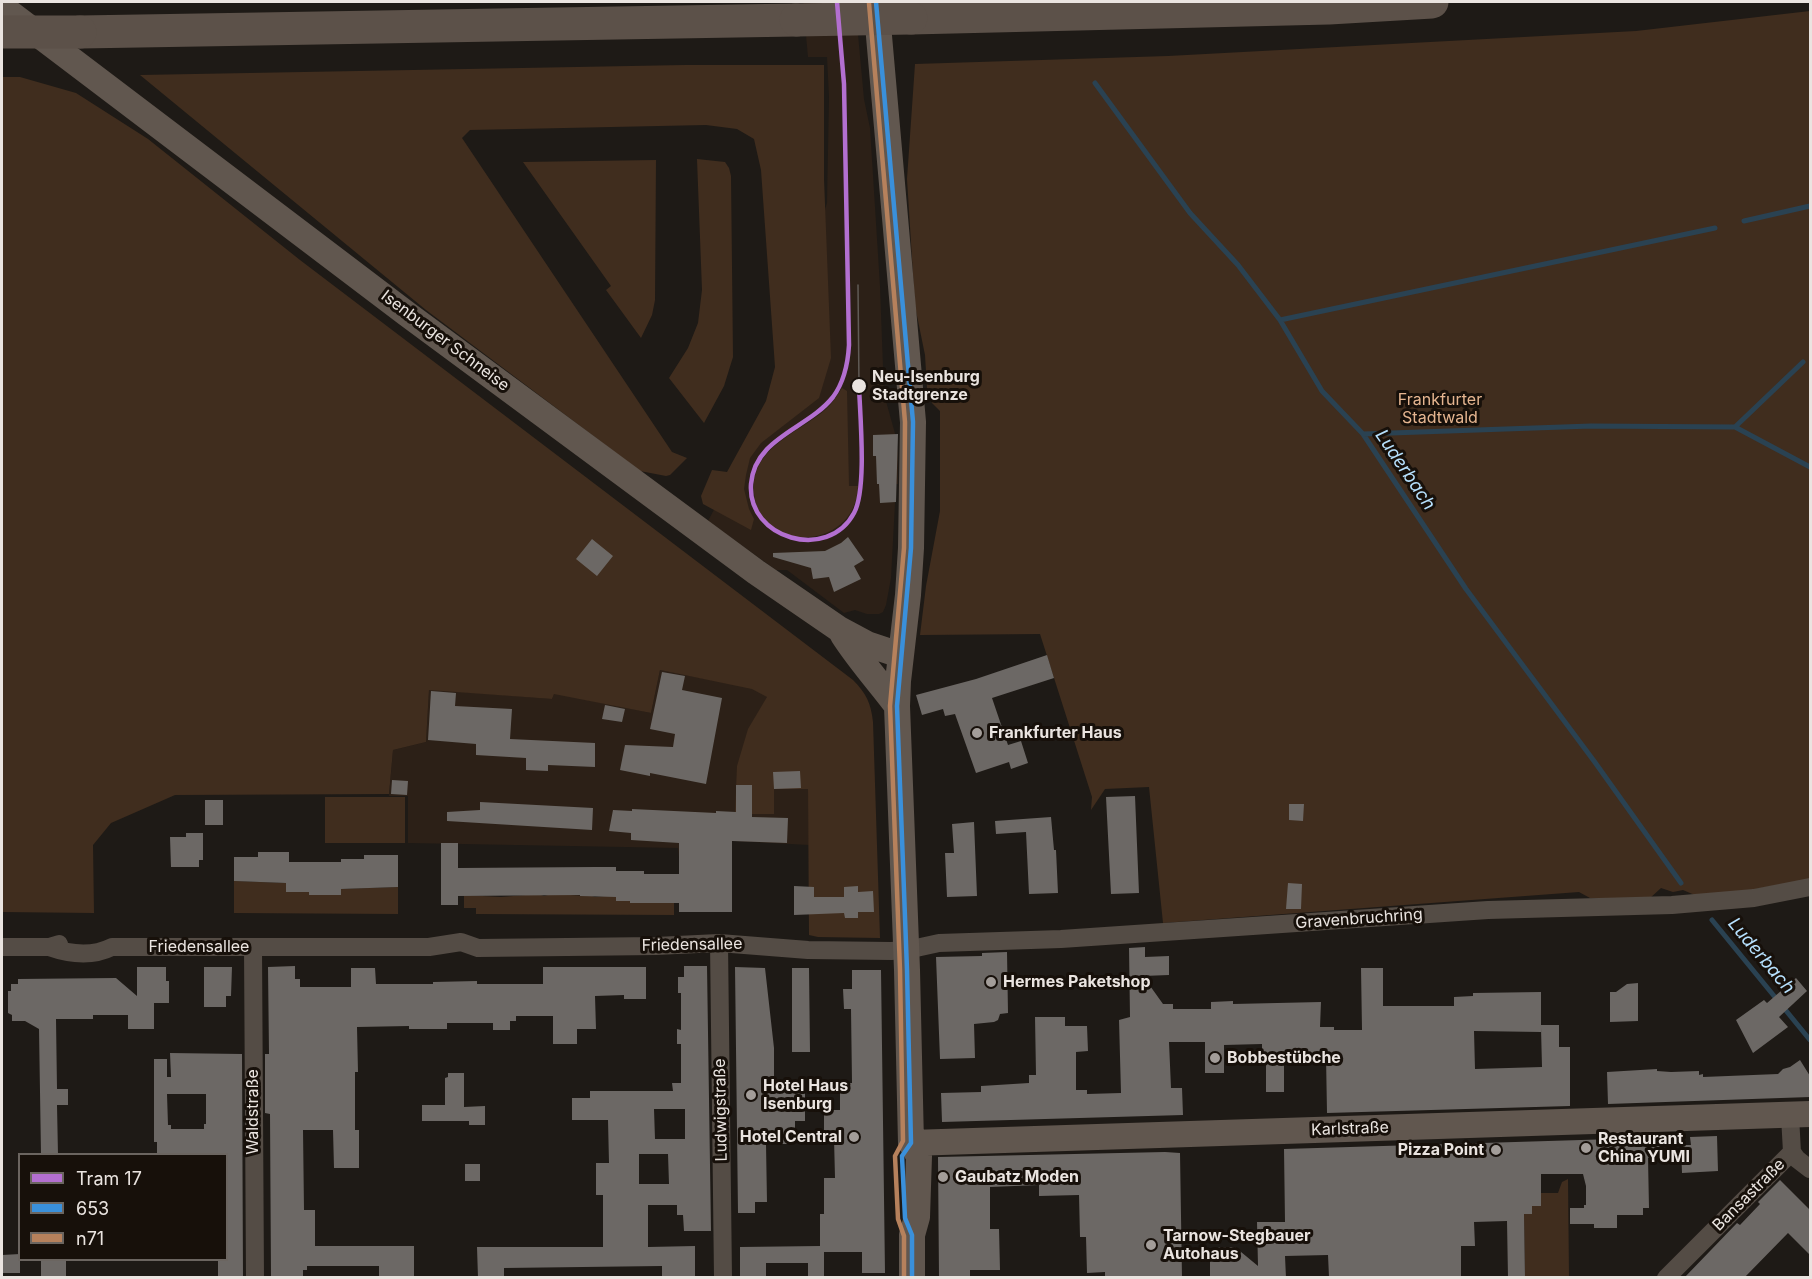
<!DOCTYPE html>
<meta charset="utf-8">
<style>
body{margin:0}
#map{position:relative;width:1812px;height:1279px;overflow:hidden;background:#1e1a16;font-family:Inter,sans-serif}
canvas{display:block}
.frame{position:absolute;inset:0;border:3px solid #eae4e0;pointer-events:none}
.legend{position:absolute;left:18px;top:1153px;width:210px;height:108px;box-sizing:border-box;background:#17100a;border:2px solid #6b6560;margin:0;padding:8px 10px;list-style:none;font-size:18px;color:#eae4e0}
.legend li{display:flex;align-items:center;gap:12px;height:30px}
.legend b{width:30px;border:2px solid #6b6560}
</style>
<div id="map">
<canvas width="1812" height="1279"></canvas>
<div class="frame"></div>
<ul class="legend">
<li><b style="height:8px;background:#b36fd0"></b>Tram 17</li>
<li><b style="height:8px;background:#3a90db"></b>653</li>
<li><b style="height:8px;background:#b6815c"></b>n71</li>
</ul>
</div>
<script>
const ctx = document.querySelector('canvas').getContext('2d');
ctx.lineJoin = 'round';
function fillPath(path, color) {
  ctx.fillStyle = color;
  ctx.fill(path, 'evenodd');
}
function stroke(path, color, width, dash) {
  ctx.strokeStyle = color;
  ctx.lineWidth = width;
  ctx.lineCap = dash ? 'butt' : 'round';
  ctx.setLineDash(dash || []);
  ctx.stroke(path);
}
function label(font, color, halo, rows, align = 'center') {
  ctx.font = font + ' Inter,sans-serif';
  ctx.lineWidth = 6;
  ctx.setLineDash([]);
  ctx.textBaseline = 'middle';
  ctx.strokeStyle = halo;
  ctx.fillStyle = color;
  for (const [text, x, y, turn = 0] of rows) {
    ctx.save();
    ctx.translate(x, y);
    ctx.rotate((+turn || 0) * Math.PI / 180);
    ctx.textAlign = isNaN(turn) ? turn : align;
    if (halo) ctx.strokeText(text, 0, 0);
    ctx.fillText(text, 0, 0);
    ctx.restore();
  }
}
const built = new Path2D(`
 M803,2h52l9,97 6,29 10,158 4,108 12,43 2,17v30h-2l-5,94 -5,27 -3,7 -4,2h-12l-12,-4 -11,3 -57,-43h-11l-68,-49 52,-99 67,-219 2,-106 -2,-40h-19z
 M660,670l92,18 4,-6 52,72 1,91 -93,-5 -1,18h-36l-1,-10 -270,-5v-47h-19l4,-46 33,-8 3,-53 123,10 2,-6 97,20z`);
const green = new Path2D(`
 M1810,11v868l-59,11 -54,6 -14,-6 -10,2 -12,-4 -12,11 -59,-1 -11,-6 -416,31 -14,-136 -44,2 -14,21 1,-13 -52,-163 -120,1 6,-49 14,-75v-100l-8,-8 -5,-15 -2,-33 -10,-49 -8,-127 8,-115 253,-8 468,-25z
 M685,65h139v114l7,179 -12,40 -58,45 -11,15 -4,17 -2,14 5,20 5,10 -3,11 -48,-26 -2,-8 11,-26 15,2 39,-71 9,-34 -14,-197 -7,-31 -17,-10 -31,-4 -236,5 -8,8 210,314 15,6 -17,17 -4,1 -26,-5 -214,-161 -286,-235z
 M2,77h18l56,16 72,46 152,121 553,420c13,13 18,23 20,42l7,216 -62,-1 -9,-2 -1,-146h-34v25h-39l2,-48 11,-37 19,-32 -15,-8 -92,-19 -9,43 -97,-19 -2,5 -123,-9 -3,52 -33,8 -4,44 -214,1 -64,28 -18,22 1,68 -92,-1z
 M697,159l28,3 4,6 2,8 2,181 -9,29 -20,37 -35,-45 19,-30 10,-25 4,-33z
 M656,160l-1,140 -3,15 -11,23 -35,-48 5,-4 -88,-124z
 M842,388l5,3 2,95h9c-2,65 -98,69 -104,7 -4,-45 43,-59 71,-83 7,-6 12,-14 17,-22z
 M325,797h80v46h-80z
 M234,881l52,2 23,9v3h32v-6l57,-2v27l-164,-1z
 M538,894l6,2 8,-2 37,2v-1l6,2 21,-2v6h14v2l44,-2v14l-198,-1v-6h-12v-13l37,2z
 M1568,1179l1,98h-44l-1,-63h8v-8h9v-13h17l4,-11z`);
const stream = new Path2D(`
 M1095,83l95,130 48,52 42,55 42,71 41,43 103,155 128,172 87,122
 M1744,221l66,-15
 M1280,320l435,-92
 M1735,427l68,-65
 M1363,434l228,-8 144,1 75,40
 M1712,920l98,120`);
const building = new Path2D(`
 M898,434l-2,68 -16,1 -1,-19h-2l-1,-28h-3v-21z
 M848,537l16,23 -10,6 7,13 -27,13 -5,-15 -16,2 -2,-11 -38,-11v-4l52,-2 16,-8z
 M592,539l21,17 -16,20 -21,-17z
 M1047,655l7,23 -62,20 16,47 13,-4 7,22 -17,6 -2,-7 -33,11 -21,-59 -10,2 -2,-7 -21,6 -6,-20 60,-16z
 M662,672l23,4 -3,14 40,8 -16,86 -56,-11v3l-30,-6 5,-25 48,2 2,-13 -25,-5z
 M431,691l25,2 -1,13 57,3 -2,30 85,4v24l-47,-2v6l-22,-1v-12l-50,-3v-11l-48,-4z
 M605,705l20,4 -3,13 -20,-3z
 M800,771l1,17 -27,1 -1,-17z
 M392,780l16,1 -1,14 -16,-1z
 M736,785h16v32l36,1 -1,25 -55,-2v71h-53v-9h-49v-2h-14v-4l-36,-1v-1l-122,1v9h-17v-62h17v25l136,-1h22v4h28v3h35v-31l-48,-3v-7l-22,-2 4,-21 19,1v-2l84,4v-2l20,1z
 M1135,796l4,97 -28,1 -5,-97z
 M205,800h18v25h-18z
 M480,802l113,6 -1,22 -145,-9v-9l33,-2z
 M1289,804h15l-1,17 -14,-1z
 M1051,817l3,33h2l2,43 -29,1 -3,-62 -30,2 -1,-13z
 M974,822l3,74 -30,1 -2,-44h9l-2,-29z
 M186,833h17v27h-4v7h-28l-1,-30h16z
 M258,852h31v10h52v-3h23v-4h34v32l-57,2v6h-32v-3h-23v-9l-52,-2v-24h24z
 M1288,883l14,1 -1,25h-15z
 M794,886l20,1v10h30v-10l14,-1v6l15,-1 1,21h-16v6h-13l-1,-5 -50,2z
 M1145,947v10l24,-1v19l-26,1 20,28h10v5h38v-7l22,-1v3l88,-2 -1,25h14v3h28l-1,-62h22v38h71v-9l19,-1v-3l68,-1v33h18v22h11v59l-243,7 -1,-57 -42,-1v37h-18v-28h-4v-20l-38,1v28h-19v-31h-36l2,46h11l1,27 -241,7 -1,-29 40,-1v-6l48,-3v-8h7l-1,-58h30v9h22l1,25 -12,1v38h11v4l34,-1 -2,-73 11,-3 -1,-69zM1541,1028l1,39 -67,2 -1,-38 67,1z
 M1007,952l1,61 -8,1 -2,6 -4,2 -20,2 1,34 -35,1 -4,-102 46,-1v-3z
 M295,966v13h5v8h51v-19h24l1,16h57v-2l44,-1v3h66v-17h103v32h-22v-4l-29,1 1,33h-19v15h-24v-28h-37v5h-6v9h-17v-7h-46v6h-38v-3l-52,1 1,45h-3v58h4v38h-25l-1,-38h-30l1,80h11v36h99v32h-35v-12h-72v4h-4v8h-32l-1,-164 -5,-1v-59h4l-1,-87z
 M684,966h23l4,265h-27l-1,-16h-6v-10h-29v42l47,-1v32h-33v-12l-158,2v10h-26l-1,-31h126v-52h-7v-32h13l-1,-43h-36v-22h18v-7h83l-1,-8h9v-39h-4v-15l4,1v-37h-3v-16h6zM654,1109h31v30h-30zM639,1154h29l1,30h-30z
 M137,967h29v14h3v22h-15v26h-26v-14h-35v4h-37l1,70h11v16h-11l1,50h-17l-2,-126 -14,-8h-13v-6l-4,-2v-22h3v-7h7v-5l98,-1 21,18z
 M204,967h28l-1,29h-5v11h-22z
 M735,967l30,1 9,80v34h31v39h-10v23h-29l1,58h-12v11h-17z
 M792,968h17l1,84h-18z
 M852,970h29l4,303h-23v-21h-38v25h-16v-14h-42v15h-26v-31l80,-1v-32h4v-36h11l-1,-40h-10v-28h16v-27h12l-1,-74h-7l-1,-20h9z
 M1796,978l11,13 -28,26 9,10 -35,26 -17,-33 28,-20 3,3z
 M1638,983v38l-28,1v-30h6l11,-8z
 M170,1053l72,1 1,224h-25v-18h8v-105h-69v-13h-3v-83h13v18h4zM167,1094h39v30h-2v5h-33v-4h-3z
 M1800,1060l10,16v21l-202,7 -1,-32 50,-3v2l14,1 28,-1v4l4,-1v3l75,-3 5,-5 7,-2z
 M448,1073h16v34l21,-1v19h-16v-4h-47v-16h23v-27l3,-1z
 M1717,1136l1,35 -36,2 -1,-28h10l-1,-8z
 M1647,1138v4l13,-1v16l-12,1 1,50h-6v7h-26v13h-23v-4h-24v-16h14v-3h2v-19l-3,-12h-42v32h-9v8h-8l1,64h-17l-1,-57 -33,1 1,24h-14v32l-132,-1 -1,-22 -43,1 1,22h-76v-19h4l5,-12h16l23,19 -1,-44h28l-1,-73z
 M1165,1152l15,1 2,125h-77v-6l-18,1 -1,-36h-6l-1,-42 -40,1v-11l-49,2v42h9l1,41h-30v8h-31l-1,-121z
 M465,1164h15v17h-15z
 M1780,1180l30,30v45l-22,-22 -44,45h-60l53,-55 3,2 20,-21 -2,-2z
 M20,1254v19h-18v-18z
 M41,1260h25v16l-25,2z`);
const street = new Path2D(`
 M719,943l4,335
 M2,947h47l10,-3
 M49,947c20,7 43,10 63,0h317l32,-5 17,6 178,-2 63,-3 89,7 83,1 16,-1 32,-7 122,-4 427,-29 184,-5 82,-7 56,-11
 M253,947l2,331
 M1792,1152l5,7 13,10
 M1666,1278l126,-126 -2,-36`);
const secondary = new Path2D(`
 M876,2l37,420 -2,126 -3,47 -10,86 -1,25 10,264 4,173 8,13 -2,61 -5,18v43
 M2,7l405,307 349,258 83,57 28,15 33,11
 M843,635c16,25 36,47 54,71
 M911,1143l899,-29`);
const highway = new Path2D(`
 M911,18l418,-10 103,-6
 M80,32l716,-12`);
const tram = new Path2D(`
 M858,285l1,101`);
const highwayBridge = new Path2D(`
 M796,20l115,-2
 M2,32h78`);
const bus1 = new Path2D(`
 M876,2l37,420 -2,126 -14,158 10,264 4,173 -9,13 3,62 7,17v43`);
const bus2 = new Path2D(`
 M869,3l36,419 -1,126 -14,158 10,264 3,171 -8,15 3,63 6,17v42`);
const tram1 = new Path2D(`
 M837,2l7,82 5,261c-1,18 -5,37 -16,52 -25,32 -78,40 -82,87 -4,55 77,78 103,29 13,-24 6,-97 5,-127`);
const markers = [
 [859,386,8,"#eae4e0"],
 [977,733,6,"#a39d99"],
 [991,982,6,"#a39d99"],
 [1215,1058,6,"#a39d99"],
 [751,1095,6,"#a39d99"],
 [854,1137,6,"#a39d99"],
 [1586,1148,6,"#a39d99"],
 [1496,1150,6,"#a39d99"],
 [943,1177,6,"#a39d99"],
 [1151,1245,6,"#a39d99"]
];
const streetNames = [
 ["Isenburger Schneise",445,341,37],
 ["Gravenbruchring",1359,919,-4],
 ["Friedensallee",692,945,-1],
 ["Friedensallee",199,947],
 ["Ludwigstraße",721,1110,-91],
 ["Waldstraße",253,1112,-90],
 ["Karlstraße",1350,1129,-2],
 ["Bansastraße",1749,1195,-45]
];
const stopNames = [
 ["Neu-Isenburg",872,377],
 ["Stadtgrenze",872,395]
];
const parkNames = [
 ["Frankfurter",1440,400],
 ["Stadtwald",1440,418]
];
const poiNames = [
 ["Frankfurter Haus",989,733],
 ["Hermes Paketshop",1003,982],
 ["Bobbestübche",1227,1058],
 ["Hotel Haus",763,1086],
 ["Isenburg",763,1104],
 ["Hotel Central",842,1137,"right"],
 ["Restaurant",1598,1139],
 ["China YUMI",1598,1157],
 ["Pizza Point",1484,1150,"right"],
 ["Gaubatz Moden",955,1177],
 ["Tarnow-Stegbauer",1163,1236],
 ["Autohaus",1163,1254]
];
const waterNames = [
 ["Luderbach",1405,470,56],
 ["Luderbach",1761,956,50]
];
fillPath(built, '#2c2017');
fillPath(green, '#402d1e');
stroke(stream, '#2a4252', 5);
fillPath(building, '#6c6865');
stroke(street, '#544c45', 18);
stroke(secondary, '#61574f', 26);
stroke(highway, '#5c5149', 33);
stroke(tram, '#605b56', 1.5);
stroke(highwayBridge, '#5c5149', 33);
stroke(bus1, '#3a90db', 4.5);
stroke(bus2, '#b6815c', 4.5);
stroke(tram1, '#b36fd0', 4.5);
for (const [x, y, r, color] of markers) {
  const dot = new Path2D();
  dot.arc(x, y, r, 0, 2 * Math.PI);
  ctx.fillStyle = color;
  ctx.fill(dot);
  stroke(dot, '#17100a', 2);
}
label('16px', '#eae4e0', '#17100a', streetNames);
label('bold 16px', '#eae4e0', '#17100a', stopNames, 'left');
label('16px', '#e5b590', '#17100a', parkNames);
label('bold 16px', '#eae4e0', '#17100a', poiNames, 'left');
label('italic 18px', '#b7e1fe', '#17100a', waterNames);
</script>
